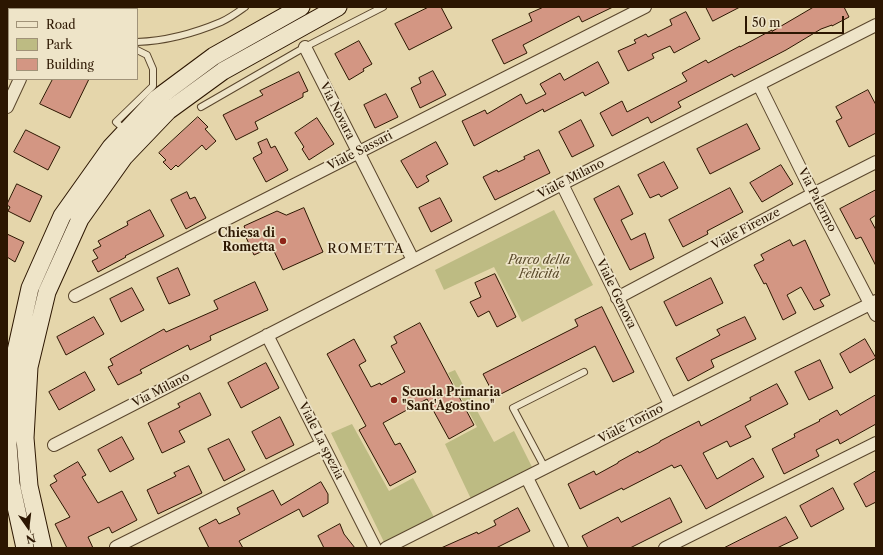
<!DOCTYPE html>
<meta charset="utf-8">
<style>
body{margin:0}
#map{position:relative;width:883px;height:555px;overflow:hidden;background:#e5d6ab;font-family:"Libre Caslon Text",serif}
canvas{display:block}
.frame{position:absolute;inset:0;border:8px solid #2c1601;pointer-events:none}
.legend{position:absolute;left:8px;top:8px;width:130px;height:72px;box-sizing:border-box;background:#eee4c8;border:1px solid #a09278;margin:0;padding:5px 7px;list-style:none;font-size:12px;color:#2c1601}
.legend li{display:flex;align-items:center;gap:8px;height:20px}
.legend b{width:20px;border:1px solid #a09278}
.north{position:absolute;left:8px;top:507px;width:40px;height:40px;-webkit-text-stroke:3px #eee4c8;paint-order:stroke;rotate:166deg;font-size:11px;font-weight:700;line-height:16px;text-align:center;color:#2c1601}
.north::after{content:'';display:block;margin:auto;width:14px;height:18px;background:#2c1601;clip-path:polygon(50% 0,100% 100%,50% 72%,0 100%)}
.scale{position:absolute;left:745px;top:16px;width:99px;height:18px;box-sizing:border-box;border:2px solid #2c1601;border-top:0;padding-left:5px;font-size:12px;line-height:14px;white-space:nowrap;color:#2c1601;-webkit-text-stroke:3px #eee4c8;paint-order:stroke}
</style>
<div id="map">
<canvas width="883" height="555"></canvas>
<div class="frame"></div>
<ul class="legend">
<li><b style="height:5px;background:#eee4c8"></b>Road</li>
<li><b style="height:11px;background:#bdbb83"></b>Park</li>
<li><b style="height:11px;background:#d39683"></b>Building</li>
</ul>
<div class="north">N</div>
<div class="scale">50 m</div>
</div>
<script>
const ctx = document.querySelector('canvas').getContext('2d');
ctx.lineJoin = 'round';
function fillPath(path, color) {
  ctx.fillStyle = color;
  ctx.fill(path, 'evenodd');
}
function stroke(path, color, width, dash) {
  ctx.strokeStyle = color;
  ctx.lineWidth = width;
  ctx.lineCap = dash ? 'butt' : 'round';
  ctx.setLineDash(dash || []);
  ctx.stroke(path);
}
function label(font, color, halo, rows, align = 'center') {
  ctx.font = font + ' "Libre Caslon Text",serif';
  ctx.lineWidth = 3.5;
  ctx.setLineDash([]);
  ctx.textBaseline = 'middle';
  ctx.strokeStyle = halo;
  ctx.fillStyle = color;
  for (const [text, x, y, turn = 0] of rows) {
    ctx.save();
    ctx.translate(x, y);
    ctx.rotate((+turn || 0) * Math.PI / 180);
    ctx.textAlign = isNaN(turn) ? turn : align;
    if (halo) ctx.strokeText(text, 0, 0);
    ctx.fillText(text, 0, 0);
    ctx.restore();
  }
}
const green = new Path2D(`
 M554,210l39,75 -71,37 -28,-55 -50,23 -9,-20z
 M455,370l39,72 20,-11 19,38 -62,30 -26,-55 32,-17 -29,-54z
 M352,424l37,67 24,-13 21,39 -50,25 -53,-109z`);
const building = new Path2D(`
 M429,7h12l11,21 -43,22 -14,-26z
 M544,7h69l-31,15 -3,-6 -56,29 4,8 -23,11 -12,-24 40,-19 -3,-7z
 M706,7h34l-27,14z
 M814,7h30l5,10 -17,9v-1l-11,4 -35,21 -52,27 -2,-3 -54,28 3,5 -30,16 -3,-6 -36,19 -12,-23 22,-12 5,11 60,-31 -5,-8 24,-13 2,3 32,-17v1l32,-17v1z
 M686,12l14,27 -26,14 -4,-7 -18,8 2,4 -26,13 -10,-20 18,-8 -2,-3 12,-6 2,3 24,-12 -2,-5z
 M359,41l13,23 -9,5 1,2 -15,9 -14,-26z
 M598,62l11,21 -24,13 -2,-4 -39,20 -1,-3 -69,37 -12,-25 23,-11 2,4 34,-20 5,10 20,-10 -6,-10 20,-11 4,7z
 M433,71l13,24 -26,13 -9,-20 10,-5 -2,-5z
 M299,72l9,19 -5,2v4l-48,25 3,7 -22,11 -13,-25 40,-20 -3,-4z
 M53,79h36l-19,39 -30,-14z
 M868,90l8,15v28l-27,14 -13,-26 6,-3 -6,-11z
 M386,94l12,23 -23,11 -11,-23z
 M198,117l10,10 -3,2 11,12 -10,9 -4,-5 -24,22 -2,-2 -5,5 -8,-8 3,-2 -7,-7z
 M317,118l17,26 -25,16 -7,-11 2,-2 -9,-14z
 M581,120l13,26 -22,11 -13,-25z
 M747,124l13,25 -50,25 -13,-25z
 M26,130l34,17 -12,23 -34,-18z
 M267,139l4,9 4,-2 13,24 -22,12 -13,-24 9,-5 -4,-10z
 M436,142l12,22 -22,12 3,5 -12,7 -16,-27z
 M539,150l11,23 -55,27 -12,-23 14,-7 1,2 27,-13 -1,-2z
 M664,162l14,26 -17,9 -2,-3 -9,4 -12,-23z
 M781,165l12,19 -31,18 -12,-19z
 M17,184l25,12 -12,26 -22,-11 2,-4 -3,-2z
 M619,186l14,28 -12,6 10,20 14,-7 9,25 -24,12 -36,-71z
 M730,188l13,24 -36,19 1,3 -25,13 -14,-27z
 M876,190v25l-6,4 6,11v36l-15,-29 -5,2 -16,-30z
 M187,192l3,7 5,-2 11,21 -20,11 -15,-29z
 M440,198l12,23 -21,11 -12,-24z
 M304,208l19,44 -40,18 -11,-23 -18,8 -9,-20 2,-1 -3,-8 33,-15 9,4z
 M150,210l14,26 -39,20 1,1 -28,15 -6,-11 6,-3 -5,-8 8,-4 -3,-5 30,-16 -1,-3z
 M7,234l17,8 -9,20 -8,-5z
 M790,240l3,6 12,-6 25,55 -10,5 4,6 -10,4 -13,-23 -14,8 9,18 -13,7 -17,-37 -2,1 -10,-19 10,-5 -3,-5z
 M178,268l12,27 -21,9 -12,-26z
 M495,274l21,43 -19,10 -8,-16 -11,6 -8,-15 11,-5 -6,-14z
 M711,278l12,25 -47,23 -12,-24z
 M255,282l13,28 -58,26 1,4 -21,10 -2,-5 -48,25 2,3 -24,12 -10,-18 5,-2 -3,-6 54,-30 2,3 52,-23 -4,-8z
 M132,288l12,22 -23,12 -11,-23z
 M602,307l32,65 -21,10 -18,-36 -100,51 -12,-23 95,-48 -3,-6z
 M94,317l10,17 -38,21 -9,-18z
 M745,317l11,22 -45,21 3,7 -26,14 -12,-23 44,-23 -3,-5z
 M420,323l54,102 -25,14 -22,-40 -44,24 12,22 5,-2 16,29 -26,14 -31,-56 7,-4 -39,-72 27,-15 12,22 -7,4 12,22 9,-4 1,2 24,-13 -14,-26 6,-3 -3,-6z
 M865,339l11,19 -26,15 -10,-19z
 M820,360l13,28 -24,12 -14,-28z
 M266,363l13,25 -38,20 -13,-25z
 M85,372l10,18 -36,20 -10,-18z
 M777,384l11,20 -43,22 6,11 -21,10 -3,-6 -24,12 14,26 36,-21 11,19 -58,32 -25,-44 -7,3 -2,-3 -49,25 -1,-2 -42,21 -12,-25 26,-13 2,4 22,-12v-1l20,-11 1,2 21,-11v-1l39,-20 2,5 50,-26 -1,-2z
 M200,393l11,22 -32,16 6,11 -23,11 -14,-30 32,-16 -2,-3z
 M876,395v29l-36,20 -2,-5 -22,11 3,6 -35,18 -12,-25 23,-12 -1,-3 26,-13 -1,-1 18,-10 3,5z
 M280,417l14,28 -28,14 -14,-27z
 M122,437l12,22 -24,13 -12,-22z
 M229,439l16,31 -21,11 -16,-32z
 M78,462l8,13 -4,2 16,26 24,-12 15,29 -25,13 -3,-6 -21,10 5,11h-26l-12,-24 15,-7 -20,-32 7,-4 -3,-5z
 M189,466l13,27 -44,21 -11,-24 29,-14 -2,-3z
 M876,471v31l-10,5 -12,-23z
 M321,482l7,12v9l-25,14 -4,-8 -60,32 4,7h-34l-10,-20 17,-9 3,5 21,-10 -3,-6 36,-18 8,15z
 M833,488l11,21 -33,18 -11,-21z
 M670,498l12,24 -52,26h-42l-6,-12 36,-19 3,5z
 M518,508l12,23 -34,17h-55l36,-16 1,2 18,-9 -2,-4z
 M786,517l12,21 -21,10h-53z
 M340,524l4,10 11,14h-31l-6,-12z`);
const service = new Path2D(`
 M50,9v-2
 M137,42c29,-1 58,-9 84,-20 9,-4 17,-10 24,-15
 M201,107l104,-60 78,-40
 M125,130l-9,-8 37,-36v-17l-6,-14 -10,-5
 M545,468l-32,-60 71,-36`);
const minor = new Path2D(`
 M305,47l108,213
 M759,85l54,109 63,121
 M7,107l13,-28
 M562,184l108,220
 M75,296l570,-289
 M617,298l196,-104 63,-32
 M267,335l108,213
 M54,445l508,-261 314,-159
 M527,478l35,70
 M116,547l206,-103
 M386,548l490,-247
 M665,548l211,-105`);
const secondary = new Path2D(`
 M25,548l-14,-64 -3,-39 4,-76 18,-81 32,-72 49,-69 45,-48 58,-43 87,-49
 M43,548l-14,-62 -4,-48 4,-71 18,-75 33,-73 44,-62 44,-46 55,-40 115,-64`);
const markers = [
 [283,241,4,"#8f2418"],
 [394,400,4,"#8f2418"]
];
const streetNames = [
 ["Via Novara",337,111,63],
 ["Viale Sassari",360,151,-27],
 ["Viale Milano",571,179,-27],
 ["Via Palermo",817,200,63],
 ["Viale Firenze",746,229,-28],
 ["Viale Genova",616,294,64],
 ["Via Milano",161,390,-27],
 ["Viale Torino",631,424,-27],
 ["Viale La spezia",321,441,63]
];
const poiNames = [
 ["Chiesa di",275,234],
 ["Rometta",275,248],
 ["Scuola Primaria",402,393,"left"],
 ["\"Sant'Agostino\"",402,407,"left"]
];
const parkNames = [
 ["Parco della",539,261],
 ["Felicità",539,275]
];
const neighbourhoodNames = [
 ["ROMETTA",366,249]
];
fillPath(green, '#bdbb83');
fillPath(building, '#d39683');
stroke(building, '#2c1601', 1);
stroke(service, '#5a462c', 8);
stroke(minor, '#5a462c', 14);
stroke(secondary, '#2c1601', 19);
stroke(service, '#eee4c8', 6);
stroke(minor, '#eee4c8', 12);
stroke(secondary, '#eee4c8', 17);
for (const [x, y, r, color] of markers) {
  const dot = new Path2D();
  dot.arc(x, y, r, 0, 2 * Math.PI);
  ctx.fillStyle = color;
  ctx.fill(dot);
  stroke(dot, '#eee4c8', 1.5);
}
label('12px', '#2c1601', '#eee4c8', streetNames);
label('bold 12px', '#2c1601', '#eee4c8', poiNames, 'right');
label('italic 12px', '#584828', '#eee4c8', parkNames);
ctx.letterSpacing = '1px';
label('13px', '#2c1601', '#eee4c8', neighbourhoodNames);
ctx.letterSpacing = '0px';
</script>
